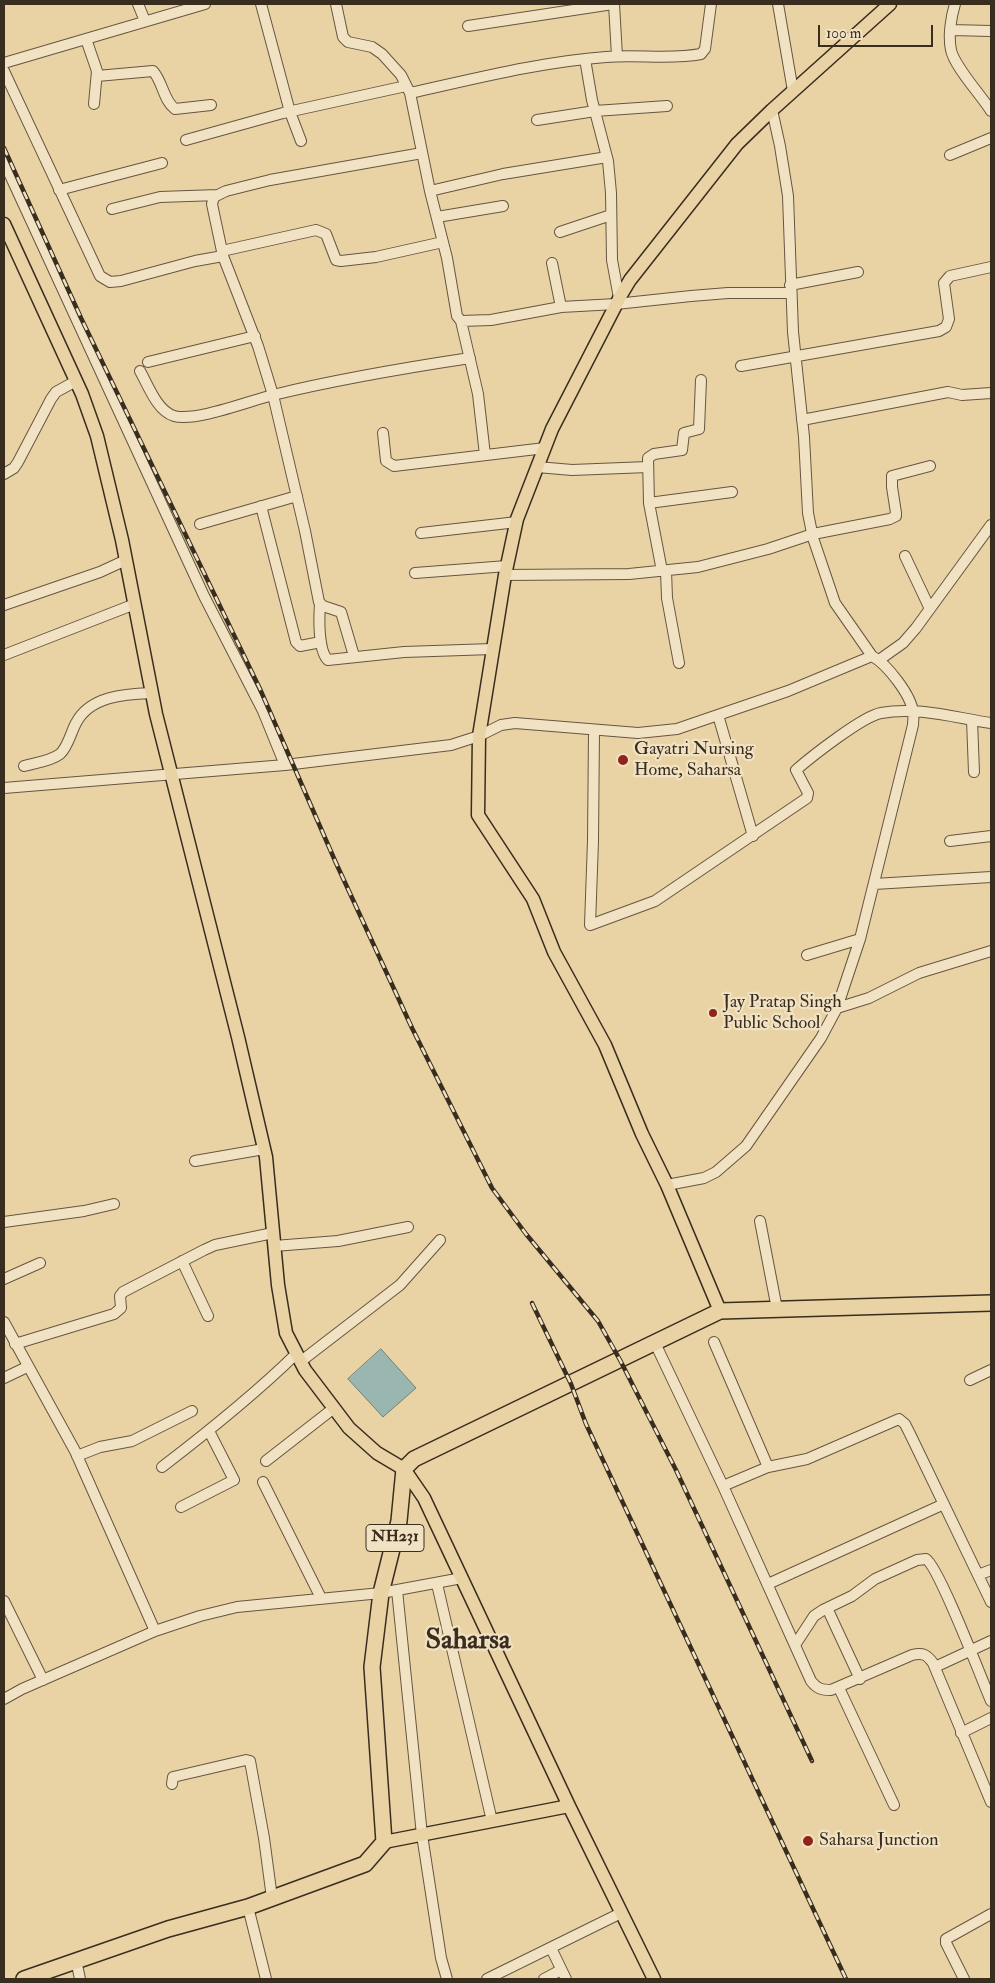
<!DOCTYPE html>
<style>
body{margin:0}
#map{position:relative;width:995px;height:1983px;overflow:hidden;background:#e9d3a5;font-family:"IM FELL Double Pica",serif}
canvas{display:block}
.frame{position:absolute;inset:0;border:5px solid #392d1f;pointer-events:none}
.scale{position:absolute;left:818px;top:25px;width:115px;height:22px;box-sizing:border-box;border:2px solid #392d1f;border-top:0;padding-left:6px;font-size:15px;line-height:18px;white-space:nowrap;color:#392d1f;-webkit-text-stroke:4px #f1e2c4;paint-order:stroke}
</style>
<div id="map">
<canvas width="995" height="1983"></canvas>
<div class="frame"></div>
<div class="scale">100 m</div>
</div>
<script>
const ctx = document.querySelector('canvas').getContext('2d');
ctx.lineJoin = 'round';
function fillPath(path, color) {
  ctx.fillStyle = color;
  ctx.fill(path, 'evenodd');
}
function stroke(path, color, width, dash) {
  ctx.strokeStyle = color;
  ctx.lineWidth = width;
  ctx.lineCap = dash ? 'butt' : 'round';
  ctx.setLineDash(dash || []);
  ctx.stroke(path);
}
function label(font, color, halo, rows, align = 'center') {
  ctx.font = font + ' "IM FELL Double Pica",serif';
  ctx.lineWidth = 4.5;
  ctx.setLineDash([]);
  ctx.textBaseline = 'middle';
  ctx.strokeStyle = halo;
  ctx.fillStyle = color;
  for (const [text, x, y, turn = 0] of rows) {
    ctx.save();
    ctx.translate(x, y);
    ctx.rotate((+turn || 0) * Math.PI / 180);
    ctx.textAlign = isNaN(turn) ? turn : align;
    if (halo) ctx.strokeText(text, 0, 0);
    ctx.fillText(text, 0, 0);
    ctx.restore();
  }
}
const water = new Path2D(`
 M381,1349l35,39 -33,29 -35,-38z`);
const minor = new Path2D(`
 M138,4l7,17
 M261,4l29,108 11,29
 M336,4l7,33 5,5 24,5 10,7 19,21 9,18 20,98 17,67 10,58 4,5 30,-1 70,-13 55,-3 75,-8 37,-3h63
 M614,4l3,52
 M778,4l15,87
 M955,4c-4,13 -7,32 -4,46 3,16 30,45 40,61
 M468,26l145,-22
 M951,30l40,1
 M86,39l11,32 -3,33
 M585,59l7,41 16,61 3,32 1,67 7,38
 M4,63l201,-59
 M4,71l96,205 10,6 11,-1 74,-20 28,-5
 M97,76l56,-5c10,11 10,29 22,38l36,-4
 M410,93c64,-14 129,-31 196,-36 32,-3 64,3 95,-3l4,-5 6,-45
 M772,110l8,36 8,50 5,136 11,105 4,76 5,25 22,65 37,53
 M537,120l58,-9 72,-5
 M186,140l97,-27 123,-27
 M950,155l41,-17
 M4,162l200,434 59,115 22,54
 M59,190l103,-27
 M430,191l73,-17 104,-17
 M112,209l48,-12 58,-2
 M437,217l66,-11
 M560,232l51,-17
 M222,251l94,-21 10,4 10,26 5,1 35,-4 67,-15
 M552,263l9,44
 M790,285l68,-13
 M461,321l17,73 7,61
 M148,362l107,-26
 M741,366l198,-35 7,-4 3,-8 -5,-36 6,-7 41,-9
 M140,371c8,14 17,40 34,45 22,6 75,-15 99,-21 65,-16 131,-27 197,-37
 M802,420l146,-28 14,3 29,-2
 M383,433l3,28 8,5 151,-18
 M537,467l35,3 76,-3
 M4,474l10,-6 4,-6 33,-63 5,-7 20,-11
 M649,503l83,-11
 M261,506l35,136 4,4 21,-4
 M200,524l97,-28
 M421,533l96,-11
 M905,556l25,53
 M662,571l-13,-68 -1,-45 6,-4 28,-4 2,-17 15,-4 2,-49
 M666,571l1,27 12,65
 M415,573l92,-7
 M505,575l124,-1 69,-7 70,-18 45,-15 77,-15 6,-3v-3l-4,-26v-11l38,-10
 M320,604c-1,13 -2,47 8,56l76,-8 88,-3
 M4,605l96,-33 26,-12
 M4,655l131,-51
 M354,656l-13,-44 -18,-6 -4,-4 -14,-71 -32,-136 -15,-49 -35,-90 -11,-52 2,-7 12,-6 44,-11 152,-27
 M879,660l24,-17 13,-15 75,-103
 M718,715l35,121
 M972,720l2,52
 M594,730l-1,111 -3,84 65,-24 152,-103 1,-5 -12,-23c15,-13 67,-54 85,-57 36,-7 75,5 110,10
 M24,766c11,-3 27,-5 36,-12 8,-7 11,-22 16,-31 14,-27 49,-29 75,-30
 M4,788l281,-23 166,-20 28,-9 22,-11 14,-2 123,10 39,-4 111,-38 84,-35c15,8 40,40 41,57 1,4 0,8 0,12l-53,214 -23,69 -16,30 -75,108 -30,26 -12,6 -37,7
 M950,841l41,-5
 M874,884l117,-7
 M807,955l53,-16
 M837,1008l32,-10 50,-25 72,-22
 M195,1161l69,-12
 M760,1221l17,88
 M4,1222l80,-11 30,-7
 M274,1246l64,-5 70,-14
 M182,1261l26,55
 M4,1279l36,-16
 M4,1322l71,129 80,180
 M714,1342l54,125
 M655,1343l68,143 88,195c6,8 11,9 20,9l81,-35c11,-3 15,0 21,8l58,139
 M15,1344l99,-30 7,-6 -1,-12 3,-4 81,-42 11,-5 58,-12
 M300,1362l100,-77 40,-45
 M4,1378l23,-11
 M970,1380l21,-10
 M77,1456l23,-9 32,-6 60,-30
 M266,1461l68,-53
 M162,1467c47,-36 92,-72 134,-113
 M263,1482l58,116
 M723,1486l45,-19 39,-8 92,-40 6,5 6,12 80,166
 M181,1507l53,-27 -25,-49
 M978,1575l13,-5
 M437,1584l55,237
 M768,1584l176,-80
 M397,1590l25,245 19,123 6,21
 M4,1601l39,79
 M827,1608l33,71
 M795,1645l19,-29 9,-6 29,-14 23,-17 42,-19 9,-1c13,8 56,121 65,142
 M935,1667l56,-26
 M839,1688l55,117
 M4,1699l18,-10 133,-58 45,-15 37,-9 144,-14 81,-15
 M961,1733l30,-15
 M172,1784l1,-7 73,-17 4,1 14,77 8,60
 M248,1907l18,72
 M551,1948l15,31
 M76,1960l4,19
 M487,1979l134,-66
 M544,1979l17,-9
 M964,1979l-18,-36v-4l45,-25`);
const major = new Path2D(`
 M4,224l78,170 15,42 25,104 34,174 82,323 28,120 12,128 8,48 19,37 44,58 28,25 27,16 20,29 145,308 85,173
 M720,1311l-53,-126 -25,-51 -37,-89 -51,-93 -21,-53 -55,-84 1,-79 26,-161 12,-56 35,-90 69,-134 9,-15 107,-136 35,-34 118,-106
 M384,1842l185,-36`);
const highway = new Path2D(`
 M24,1979l144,-50 80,-22 117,-43 19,-22 -12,-175 9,-74 18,-72 5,-52 10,-10 306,-148 271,-8`);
const rail = new Path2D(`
 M4,148l77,170 179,371 76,174 76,165 80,160 34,46 72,87 22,39 56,110 136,291
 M532,1303l39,81 15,40 260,555`);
const markers = [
 [623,760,6,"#8f2418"],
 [713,1013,5,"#8f2418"],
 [808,1841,6,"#8f2418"]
];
const shields = [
 [395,1538,58]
];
const shieldNames = [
 ["NH231",395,1538]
];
const poiNames = [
 ["Gayatri Nursing",634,750],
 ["Home, Saharsa",634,771],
 ["Jay Pratap Singh",723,1003],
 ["Public School",723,1024],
 ["Saharsa Junction",819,1841]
];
const townNames = [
 ["Saharsa",468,1642]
];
fillPath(water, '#9ab6b0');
stroke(water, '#737f76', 1);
stroke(minor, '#655640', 12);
stroke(major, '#392d1f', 15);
stroke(highway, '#392d1f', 18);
stroke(minor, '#f1e2c4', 10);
stroke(major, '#e9d3a5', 12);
stroke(highway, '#e9d3a5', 15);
stroke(rail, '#392d1f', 4.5);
stroke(rail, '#f1e2c4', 2.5, [8]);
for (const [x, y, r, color] of markers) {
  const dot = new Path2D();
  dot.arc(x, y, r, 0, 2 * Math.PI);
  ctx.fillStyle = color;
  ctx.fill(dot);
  stroke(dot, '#f1e2c4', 2);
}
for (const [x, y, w] of shields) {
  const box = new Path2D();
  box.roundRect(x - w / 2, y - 13.5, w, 27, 4);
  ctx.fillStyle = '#f1e2c4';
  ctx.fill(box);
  stroke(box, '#392d1f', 1);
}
label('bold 16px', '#392d1f', null, shieldNames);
label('18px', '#392d1f', '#f1e2c4', poiNames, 'left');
label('bold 28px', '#392d1f', '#f1e2c4', townNames);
</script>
